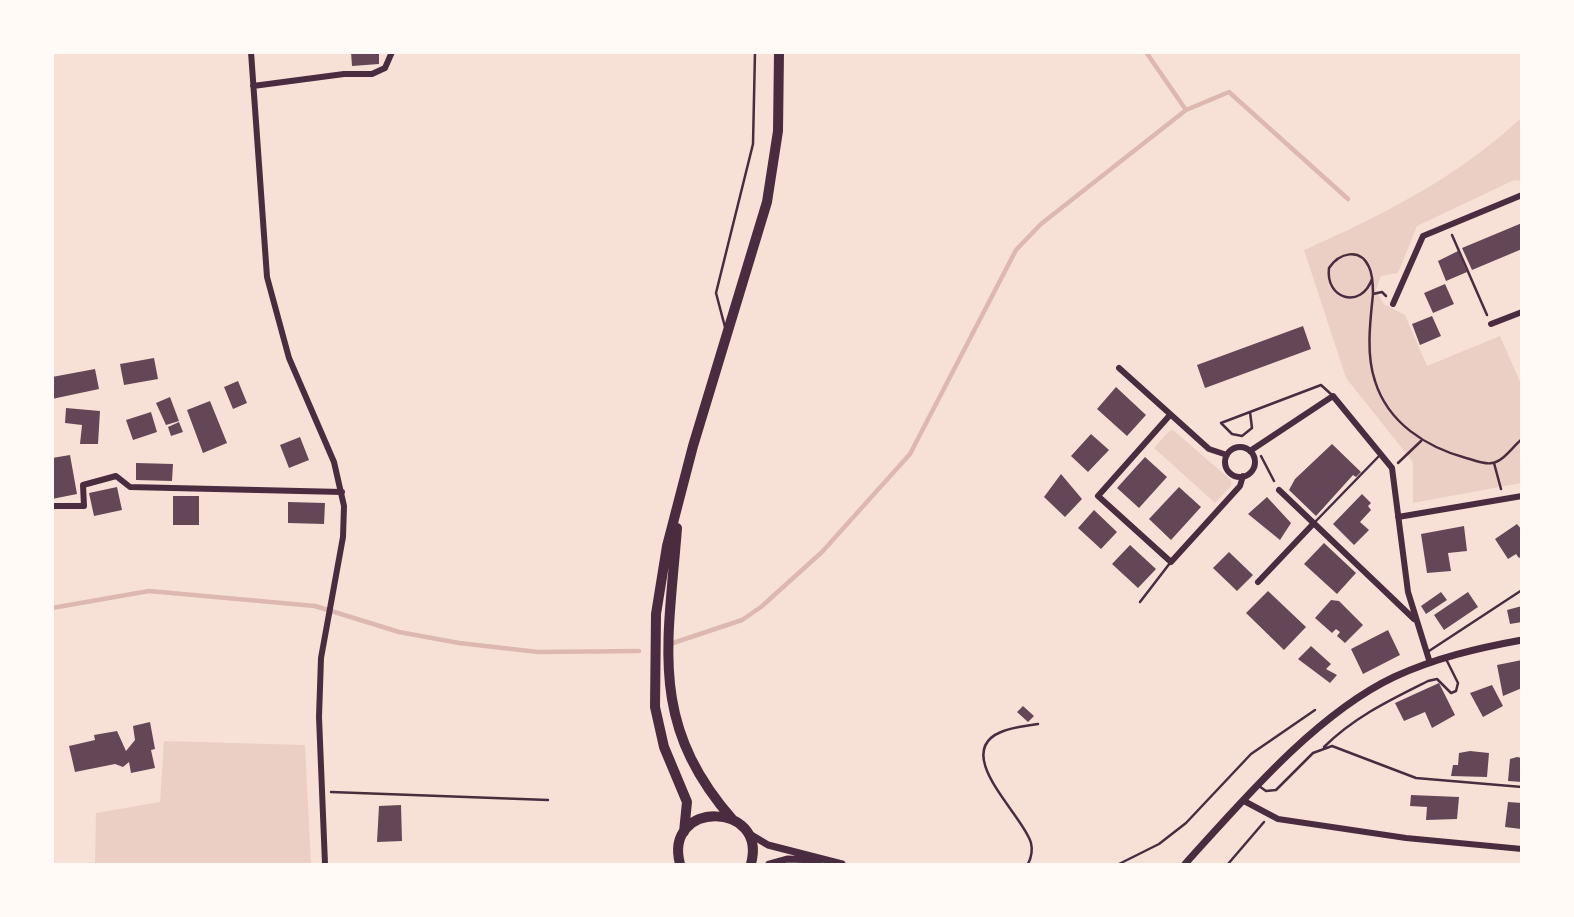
<!DOCTYPE html>
<style>
body{margin:0}
#map{position:relative;width:1574px;height:917px;overflow:hidden;background:#f7e1d7;font-family:Ubuntu,sans-serif}
canvas{display:block}
.frame{position:absolute;inset:0;border:54px solid #fffaf5;pointer-events:none}
</style>
<div id="map">
<canvas width="1574" height="917"></canvas>
<div class="frame"></div>
</div>
<script>
const ctx = document.querySelector('canvas').getContext('2d');
ctx.lineJoin = 'round';
function fillPath(path, color) {
  ctx.fillStyle = color;
  ctx.fill(path, 'evenodd');
}
function stroke(path, color, width, dash) {
  ctx.strokeStyle = color;
  ctx.lineWidth = width;
  ctx.lineCap = dash ? 'butt' : 'round';
  ctx.setLineDash(dash || []);
  ctx.stroke(path);
}
const green = new Path2D(`
 M1521,118v63l-7,-1 -97,46 -19,47 -17,3 -5,14 8,14 21,11 22,51 73,-30 21,48v99l-108,20v-41l-67,-84 -42,-128c79,-35 154,-73 217,-132z
 M1173,430l58,50v6l-16,17 -61,-55 15,-17z
 M164,741l141,4 6,119h-216l1,-51 64,-11z`);
const stream = new Path2D(`
 M1186,110l43,-18 119,107
 M52,608l97,-17 166,15 84,26 60,11 79,9 101,-1
 M673,643l69,-23 19,-13 61,-55 88,-98 106,-204 25,-26 145,-114 -40,-58`);
const building = new Path2D(`
 M351,52h28v12l-27,2z
 M1522,223v26l-50,21 -10,-22z
 M1458,251l9,21 -21,9 -8,-20z
 M1445,284l9,20 -21,9 -9,-20z
 M1432,316l9,20 -21,9 -8,-21z
 M1303,326l8,23 -106,39 -8,-23z
 M154,358l4,21 -34,6 -4,-21z
 M95,369l4,20 -47,10v-22z
 M238,381l9,22 -14,6 -9,-22z
 M1116,387l30,28 -19,21 -30,-27z
 M170,397l9,24 -13,4 -10,-22z
 M210,401l17,42 -24,10 -16,-43z
 M66,408l34,3 -2,33h-18l2,-19 -17,-2z
 M151,412l6,20 -24,8 -7,-20z
 M179,422l4,10 -12,4 -3,-9z
 M1091,434l18,16 -21,22 -17,-16z
 M300,437l9,23 -20,8 -9,-23z
 M1332,444l29,28 -5,5 -3,-2 -37,41 -27,-26 6,-11z
 M70,455l7,39 -25,5v-41z
 M1145,457l22,20 -28,31 -22,-20z
 M136,463l37,1 -1,17 -36,-1z
 M1061,474l21,25 -17,18 -21,-20z
 M117,487l5,23 -28,6 -5,-23z
 M1179,487l22,20 -30,33 -22,-21z
 M1362,494l9,9 -3,3 3,4 -11,12 9,8 -15,15 -21,-21z
 M173,496h26v29h-26z
 M1267,497l24,26 -11,17 -32,-26z
 M288,502l37,1 -1,21 -36,-1z
 M1094,510l23,22 -16,17 -23,-21z
 M1517,524l5,6v26l-3,2 -3,-4 -8,5 -13,-20z
 M1464,526l3,25 -19,2 3,18 -24,2 -6,-39z
 M1324,543l32,30 -19,21 -33,-30z
 M1130,545l26,24 -18,19 -26,-24z
 M1229,552l24,23 -16,16 -24,-23z
 M1268,591l38,36 -22,23 -38,-37z
 M1441,592l6,8 -21,14 -5,-8z
 M1468,592l10,15 -34,23 -10,-15z
 M1331,600l8,1 24,24 -18,18 -8,-7 3,-4 -4,-3 -4,4 -17,-15z
 M1522,606v16l-12,2 -3,-14z
 M1388,630l12,25 -37,19 -12,-25z
 M1311,646l20,18 -5,5 11,6 -7,8 -32,-24z
 M1522,660v28l-19,8 -6,-31z
 M1439,683l16,32 -23,13 -7,-16 -21,9 -9,-18z
 M1492,685l11,21 -20,11 -13,-24z
 M1023,706l11,10 -6,6 -11,-10z
 M150,722l5,27 -4,1 4,18 -24,5 -2,-11 -6,5 -8,-3 -40,8 -6,-26 26,-6 -1,-5 23,-4 9,20 9,-11 -2,-14z
 M1470,751l19,2 -2,24 -36,-1 2,-11h5l1,-12z
 M1517,757l5,1v24l-14,-1 2,-22z
 M1411,795l48,2 -2,22 -31,1 1,-13 -17,-1z
 M1508,802l14,1 -1,26 -16,-2z
 M401,805l1,36 -25,1 2,-36z`);
const path = new Path2D(`
 M1452,235l35,80
 M1372,279c-11,31 -47,20 -43,-11 10,-15 31,-21 40,-1 4,8 4,19 4,27l9,-2 4,4
 M1373,294c-3,28 -7,61 2,87 13,42 51,66 91,77 8,2 19,7 26,5 12,-2 21,-17 30,-24
 M1261,456l13,25
 M1398,463l23,-22
 M1494,463l7,26
 M331,792l217,8
 M1028,864c3,-6 5,-13 3,-21 -6,-26 -81,-90 -30,-111 11,-5 25,-6 37,-8
 M1119,864l40,-20 27,-21 65,-69 64,-44
 M1228,864l36,-42`);
const service = new Path2D(`
 M725,327l-9,-34 37,-149 2,-92
 M1250,412l2,16 -10,8 -10,-2 -11,-11 100,-38 11,10
 M1314,523l66,-68
 M1140,602l30,-39
 M1429,651l93,-61
 M1324,747c30,-30 66,-47 104,-66l9,-2 14,14 5,-2 2,-8 -11,-22
 M1259,786l7,5 10,-1 37,-37 19,-7 84,32 106,9`);
const minor = new Path2D(`
 M251,52l16,225 22,81 45,104 10,44 -1,31 -22,121 -2,59 6,147
 M253,86l91,-12h28l13,-6 7,-16
 M1393,304l30,-68 99,-41
 M1491,324l31,-12
 M1119,368l90,81 18,6
 M1170,415l-72,81 73,66 69,-76 3,-10
 M1225 462a15 15 0 1 1 30 0a15 15 0 1 1-30 0Z
 M1250,451l83,-55 59,72 16,124 22,71
 M1279,490l135,129
 M52,506h32l-1,-21 33,-9 14,11 212,5
 M1398,517l124,-21
 M1258,582l56,-59
 M1244,801l34,18 128,19 116,11`);
const tertiary = new Path2D(`
 M748,833l20,12 74,19
 M769,864l18,-5 33,1
 M1185,864c58,-64 131,-150 209,-187 41,-19 84,-29 128,-37`);
const primary = new Path2D(`
 M677,528c-9,118 -29,195 56,292
 M684,832l3,-30 -23,-55 -9,-40 1,-93 11,-68 26,-100 74,-244 11,-71 1,-79
 M680,864c-17,-64 88,-63 71,0`);
fillPath(green, '#ebcfc5');
stroke(stream, '#dcb8b0', 4.5);
fillPath(building, '#644757');
stroke(path, '#4a2c40', 2.5);
stroke(service, '#4a2c40', 2.5);
stroke(minor, '#4a2c40', 6);
stroke(tertiary, '#4a2c40', 7);
stroke(primary, '#4a2c40', 10);
</script>
